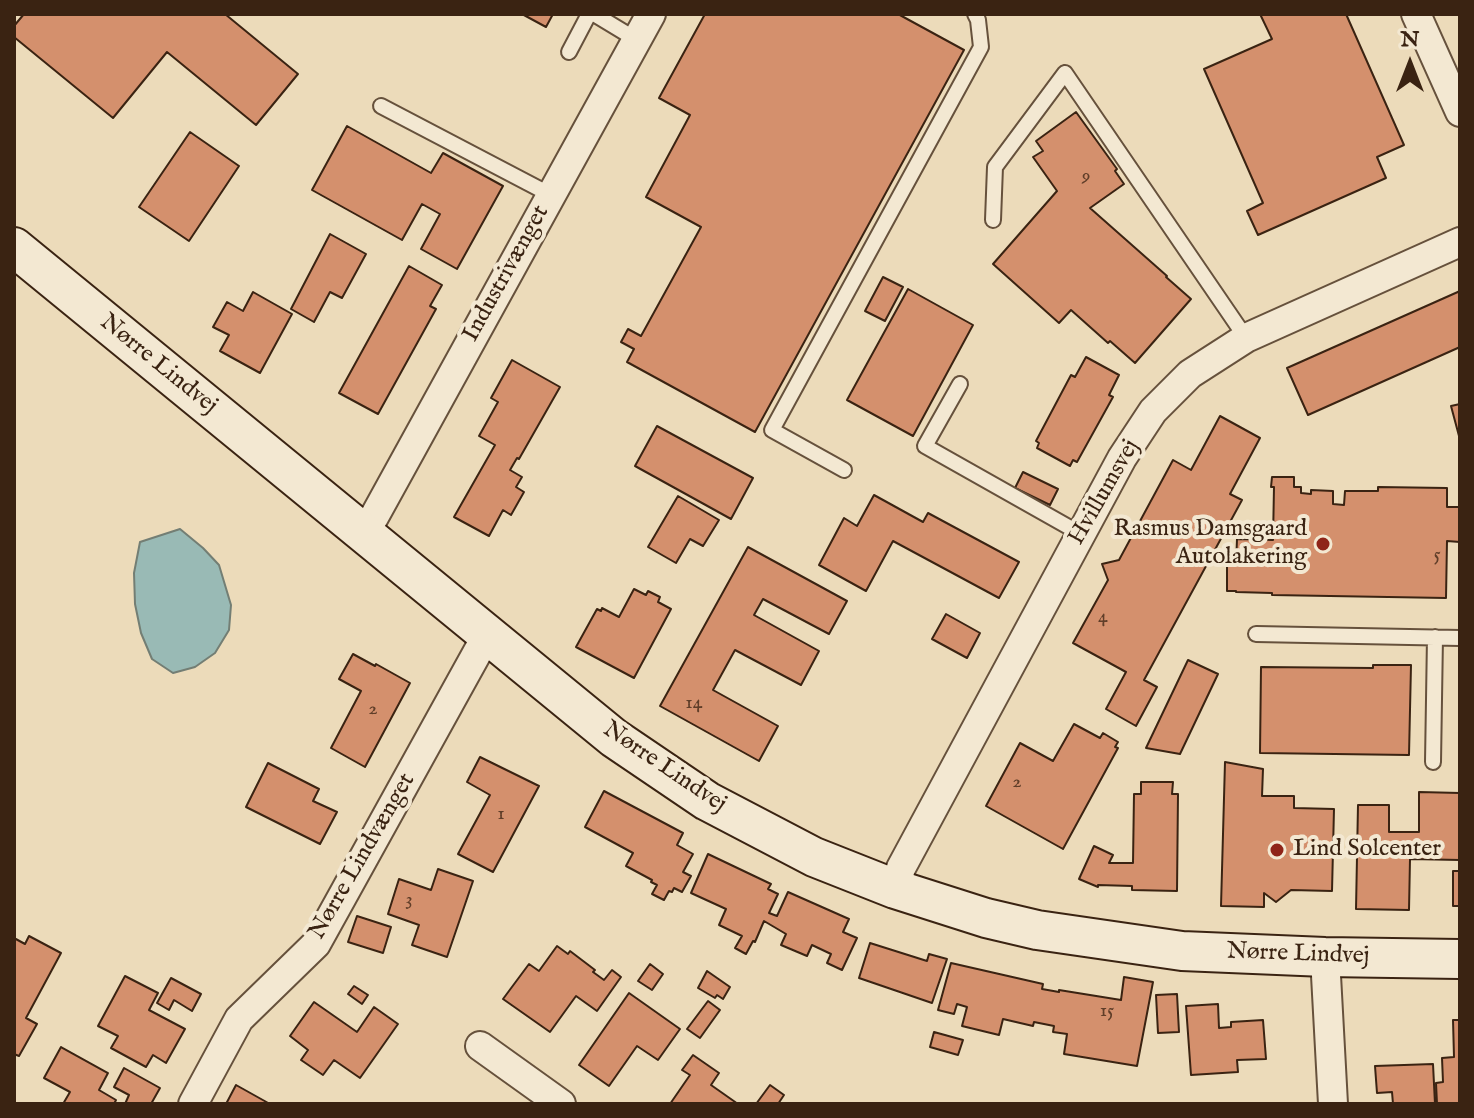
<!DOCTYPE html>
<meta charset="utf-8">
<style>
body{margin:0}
#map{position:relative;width:1474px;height:1118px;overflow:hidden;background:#ecdbba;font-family:"IM FELL English",serif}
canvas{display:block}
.frame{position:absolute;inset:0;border:16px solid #3a2312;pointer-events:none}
.north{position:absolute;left:1370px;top:24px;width:80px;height:80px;-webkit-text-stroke:6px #f3e8d2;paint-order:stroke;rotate:0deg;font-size:22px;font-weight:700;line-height:32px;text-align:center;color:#3a2312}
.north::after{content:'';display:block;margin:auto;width:28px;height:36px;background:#3a2312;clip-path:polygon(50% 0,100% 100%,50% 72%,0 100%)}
</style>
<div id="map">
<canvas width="1474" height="1118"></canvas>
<div class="frame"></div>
<div class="north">N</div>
</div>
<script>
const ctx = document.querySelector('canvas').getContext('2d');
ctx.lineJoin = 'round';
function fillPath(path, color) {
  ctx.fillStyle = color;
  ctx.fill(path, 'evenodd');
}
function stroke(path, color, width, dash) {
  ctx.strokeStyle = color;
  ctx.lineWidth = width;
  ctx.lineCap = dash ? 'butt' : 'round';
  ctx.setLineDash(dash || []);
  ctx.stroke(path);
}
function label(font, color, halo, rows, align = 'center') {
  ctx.font = font + ' "IM FELL English",serif';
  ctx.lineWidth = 8;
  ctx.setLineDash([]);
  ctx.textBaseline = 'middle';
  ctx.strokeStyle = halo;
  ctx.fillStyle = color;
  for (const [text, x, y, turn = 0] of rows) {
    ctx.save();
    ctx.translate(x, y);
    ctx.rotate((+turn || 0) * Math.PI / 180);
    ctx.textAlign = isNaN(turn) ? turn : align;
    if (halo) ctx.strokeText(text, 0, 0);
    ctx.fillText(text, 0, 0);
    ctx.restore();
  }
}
const water = new Path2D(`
 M180,529l23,19 16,17 12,40 -2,25 -14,23 -20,14 -22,6 -21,-14 -11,-26 -6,-29 -1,-31 6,-31z`);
const building = new Path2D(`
 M24,14h201l73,60 -42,51 -89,-73 -54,66 -99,-81v-11z
 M522,14h31l-7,13z
 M705,14h193l66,36 -209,382 -128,-70 7,-13 -13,-7 7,-13 13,7 60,-109 -55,-30 44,-82 -31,-17z
 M1260,14h86l58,131 -27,12 9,21 -128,57 -11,-24 16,-8 -59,-134 68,-30z
 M1076,112l41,57 -2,2 9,13 -34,24 77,68 -1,1 25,22 -56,64 -25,-22 -2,2 -37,-33 -12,13 -66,-59 64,-73 -24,-34 10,-6 -7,-10z
 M347,126l84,47 12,-20 60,33 -46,83 -36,-20 19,-35 -18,-10 -20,36 -90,-50z
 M190,132l49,34 -50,75 -50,-34z
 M330,234l36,20 -24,44 -12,-6 -16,30 -23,-13z
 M409,266l33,19 -12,21 6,3 -58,105 -39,-21z
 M883,277l20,10 -18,34 -20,-10z
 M908,289l65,36 -60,111 -66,-36z
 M1460,291v56l-152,68 -21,-47z
 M253,292l39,22 -32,59 -40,-22 9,-16 -16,-8 14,-25 16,9z
 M1086,357l33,18 -10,20 4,2 -36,65 -4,-2 -3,6 -33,-18 2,-5 -3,-2 35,-66 4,2z
 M512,360l48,27 -41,72 -2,-1 -7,12 12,7 -6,10 8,5 -13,23 -8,-5 -14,26 -35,-19 41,-72 -16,-9 19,-34 -7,-4z
 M1460,404v32h-1l-8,-30z
 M1220,416l40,22 -30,56 12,6 -98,180 13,7 -21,39 -30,-17 20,-37 -53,-29 35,-63 -6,-16 17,-4 54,-100 18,10z
 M657,426l96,52 -22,41 -96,-53z
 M1023,472l35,17 -8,16 -35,-17z
 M1272,477h22v10h7v6l10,1v-4l22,1v13l11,1 1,-14h33v-4l69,1v19h13v35l-13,-1 -1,57 -174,-3v-2l-36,-1v-1h-9v-26h9l1,-26 36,1 1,-53h-3z
 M874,495l49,27 5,-9 91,49 -20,36 -106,-57 -27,50 -47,-26 25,-47 13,8z
 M678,496l41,24 -16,26 -13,-7 -14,24 -28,-16z
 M748,547l99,54 -18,33 -66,-35 -9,16 65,36 -18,34 -66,-35 -22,40 65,36 -19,35 -99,-55z
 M634,589l12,6 2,-4 12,6 -2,5 13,7 -37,69 -58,-31 21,-38 4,2 1,-3 17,9z
 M946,614l34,19 -13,25 -35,-19z
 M353,654l22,12 1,-2 34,19 -45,84 -34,-19 30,-57 -22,-12z
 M1188,660l30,14 -38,80 -34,-6z
 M1373,665h38l-2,90 -149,-2 1,-86 112,1z
 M1074,724l26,14 3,-5 15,9 -3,5 3,1 -55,101 -77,-43 34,-63 33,18z
 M480,757l59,29 -46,86 -35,-18 32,-59 -23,-13z
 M1225,762l38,7 -1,27h32v12l40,1 -2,82 -41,-1 -15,12 -12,-9v14l-43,-1z
 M268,763l51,26 -6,12 24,11 -17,32 -74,-37z
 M1141,782h32l-1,12h6l-1,97 -45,-1v-4l-34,-1v2l-19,-8 15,-33 19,9 -4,8h24l1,-69h7z
 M604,791l79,42 -6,12 16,9 -10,18 8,4 -9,16 -8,-4 -2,4 -3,-1 -5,9 -12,-6 5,-9 -6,-3 1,-2 -26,-14 7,-13 -48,-26z
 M1419,792l41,1v67l-50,-1 -1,51 -53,-1 2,-104h31v27h30z
 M708,854l63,30 -3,5 10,5 -9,19 8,3 11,-24 61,27 -6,13 14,6 -15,32 -15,-7 4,-9 -19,-9 -5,11 -26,-11 5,-11 -22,-13 -9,21 -2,-1 -7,13 -11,-6 7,-12 -23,-11 7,-16 -35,-16z
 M438,869l35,12 -26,76 -35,-12 7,-20 -31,-11 11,-35 32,11z
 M1453,871h7v35h-7z
 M357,916l34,11 -8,26 -35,-11z
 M29,936l32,17 -35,65 11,6 -18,32 -5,-2v-116l11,6z
 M870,943l57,18 2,-7 18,5 -15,44 -73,-25z
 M557,946l11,8 2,-3 25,19 -2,2 11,8 8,-10 9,7 -24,34 -21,-15 -26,36 -47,-33 26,-35 10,7z
 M951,963l92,21 -1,5 17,3v-2l62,10 3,-23 29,5 -16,84 -73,-12 3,-20 -14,-2 1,-6 -20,-4 -1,4 -30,-7 -4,16 -37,-9 5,-19 -10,-3 -3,10 -16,-4z
 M650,964l13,10 -11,16 -14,-9z
 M707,971l23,16 -7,12 -6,-4 -2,3 -17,-10z
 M125,976l33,17 -9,17 36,19 -19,34 -13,-8 -7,12 -35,-19 7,-12 -20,-10z
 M171,978l30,16 -9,17 -18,-11 -5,10 -12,-7z
 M354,986l14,9 -6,9 -14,-10z
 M629,993l51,36 -22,31 -21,-14 -28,40 -30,-21z
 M1177,994l2,38 -21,1 -2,-38z
 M708,1001l12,9 -20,28 -13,-9z
 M314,1002l43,30 17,-25 24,17 -38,54 -26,-18 -11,15 -22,-15 7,-10 -18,-14z
 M1218,1004l1,24 12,-1v-5l32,-2 3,39 -29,1 1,12 -47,3 -5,-69z
 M1453,1020h7v84h-23l-1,-21 7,-1 -1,-24 12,-1z
 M934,1032l29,8 -5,15 -28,-8z
 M61,1047l47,26 -9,17 17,10 -2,4h-51l7,-12 -26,-14z
 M693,1055l26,18 -8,12 27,19h-68l20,-29 -8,-5z
 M1433,1064l2,40h-42l-1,-12 -15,1 -2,-27z
 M124,1068l36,20 -9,16h-26l4,-9 -15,-8z
 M236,1085l34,19h-44z
 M770,1085l14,10 -6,9h-22z`);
const lane = new Path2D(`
 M594,14l43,26
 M569,52l20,-38
 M381,106l170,89
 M993,220l2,-53 70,-94 181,265
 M960,384l-35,62 156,88
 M844,470l-72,-40 209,-383 -3,-27 -3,-6
 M1256,634l204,4
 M1433,762l2,-125`);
const street = new Path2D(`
 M1416,14l44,98
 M361,532l13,-15 277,-503
 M895,889l6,-21 221,-410 31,-47 37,-37 56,-36 214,-96
 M1325,957l8,147
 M480,1046l81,58
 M193,1104l46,-85 77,-75 171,-309`);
const secondary = new Path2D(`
 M14,247l600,491 93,63 107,56 81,32 91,29 51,12 145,21 143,6 135,2`);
const markers = [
 [1323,544,8,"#8f2418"],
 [1277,850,8,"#8f2418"]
];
const numberNames = [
 ["9",1086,177],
 ["5",1437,556],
 ["4",1103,618],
 ["14",694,704],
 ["2",373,710],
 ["2",1017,783],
 ["1",501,815],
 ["3",409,901],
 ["15",1107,1012]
];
const streetNames = [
 ["Industrivænget",507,274,-61],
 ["Nørre Lindvej",158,365,39],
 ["Hvillumsvej",1105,493,-60],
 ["Nørre Lindvej",664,768,34],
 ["Nørre Lindvænget",363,857,-60],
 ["Nørre Lindvej",1298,955,2]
];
const poiNames = [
 ["Rasmus Damsgaard",1307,530],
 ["Autolakering",1307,558],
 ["Lind Solcenter",1293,850,"left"]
];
fillPath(water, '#99bab5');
stroke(water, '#737e74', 2);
fillPath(building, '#d4906d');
stroke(building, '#3a2312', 2);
stroke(lane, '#66513c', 18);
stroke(street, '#66513c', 32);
stroke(secondary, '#3a2312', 42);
stroke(lane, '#f3e8d2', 14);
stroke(street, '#f3e8d2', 28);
stroke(secondary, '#f3e8d2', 38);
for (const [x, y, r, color] of markers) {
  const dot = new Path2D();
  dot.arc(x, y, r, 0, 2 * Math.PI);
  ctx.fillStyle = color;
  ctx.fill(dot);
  stroke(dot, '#f3e8d2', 3);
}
label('20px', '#603e29', null, numberNames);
label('24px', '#3a2312', '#f3e8d2', streetNames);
label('24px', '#3a2312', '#f3e8d2', poiNames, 'right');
</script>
